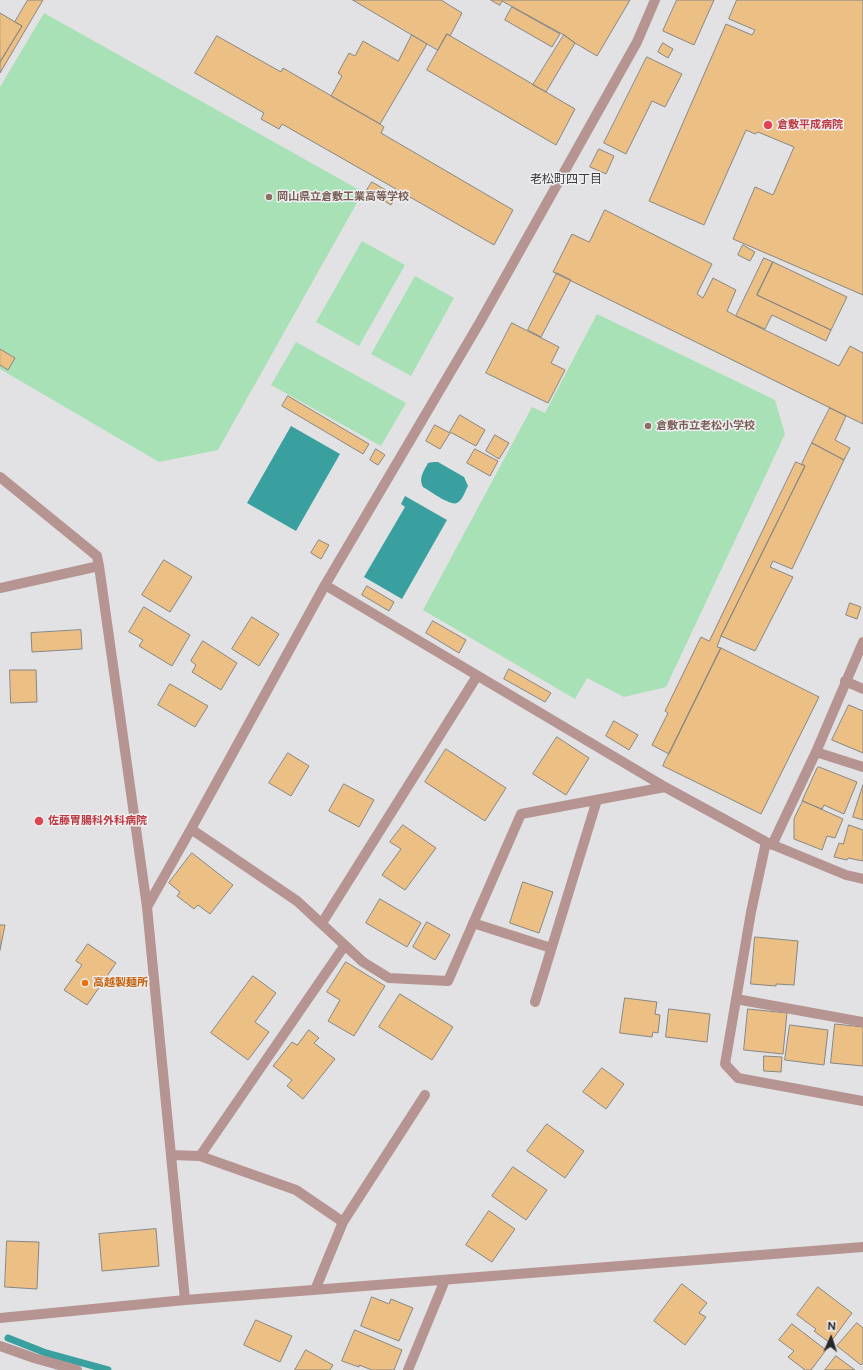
<!DOCTYPE html>
<meta charset="utf-8">
<style>
body{margin:0}
#map{position:relative;width:863px;height:1370px;overflow:hidden;background:#e2e2e4;font-family:"Public Sans",sans-serif}
canvas{display:block}
.north{position:absolute;left:811px;top:1318px;width:40px;height:40px;-webkit-text-stroke:3px #efeff2;paint-order:stroke;rotate:3deg;font-size:11px;font-weight:700;line-height:16px;text-align:center;color:#282829}
.north::after{content:'';display:block;margin:auto;width:14px;height:18px;background:#282829;clip-path:polygon(50% 0,100% 100%,50% 72%,0 100%)}
</style>
<div id="map">
<canvas width="863" height="1370"></canvas>
<div class="north">N</div>
</div>
<script>
const ctx = document.querySelector('canvas').getContext('2d');
ctx.lineJoin = 'round';
function fillPath(path, color) {
  ctx.fillStyle = color;
  ctx.fill(path, 'evenodd');
}
function stroke(path, color, width, dash) {
  ctx.strokeStyle = color;
  ctx.lineWidth = width;
  ctx.lineCap = dash ? 'butt' : 'round';
  ctx.setLineDash(dash || []);
  ctx.stroke(path);
}
function label(font, color, halo, rows, align = 'center') {
  ctx.font = font + ' "Public Sans","Noto Sans JP",sans-serif';
  ctx.lineWidth = 3;
  ctx.setLineDash([]);
  ctx.textBaseline = 'middle';
  ctx.strokeStyle = halo;
  ctx.fillStyle = color;
  for (const [text, x, y, turn = 0] of rows) {
    ctx.save();
    ctx.translate(x, y);
    ctx.rotate((+turn || 0) * Math.PI / 180);
    ctx.textAlign = isNaN(turn) ? turn : align;
    if (halo) ctx.strokeText(text, 0, 0);
    ctx.fillText(text, 0, 0);
    ctx.restore();
  }
}
const green = new Path2D(`
 M44,13l319,179 -145,258 -59,12 -159,-93v-282z
 M362,241l43,24 -46,81 -43,-24z
 M415,276l39,22 -43,78 -40,-22z
 M597,314l178,86 10,34 -119,253 -42,10 -37,-19 -12,21 -152,-89 109,-203 13,6z
 M296,342l110,61 -25,43 -110,-61z`);
const water = new Path2D(`
 M291,426l49,28 -44,77 -49,-28z
 M433,462h5l26,15 4,9c-3,5 -5,14 -11,17 -7,3 -27,-12 -34,-16 -5,-9 1,-16 5,-24z
 M405,496l42,24 -45,79 -38,-22 41,-70 -4,-3z`);
const stream = new Path2D(`
 M8,1338l38,15 62,17`);
const building = new Path2D(`
 M28,0h15l-43,73v-11l22,-36 -7,-4z
 M353,0h88l21,13 -12,23 -3,-2 -9,16z
 M491,0h139l-33,56 -22,-13 -11,-8 -62,-34 -2,4z
 M677,0h37l-20,45 -31,-14z
 M737,0h126v295l-130,-56 22,-52 18,8 21,-48 -36,-15 -3,2 -9,-4 -42,95 -55,-24 77,-177 26,11 3,-5 -26,-11z
 M512,7l48,27 -8,13 -47,-27z
 M0,13l22,13 -22,36z
 M447,34l128,75 -19,36 -129,-75z
 M412,35l15,9 -47,80 -49,-28 11,-20 -4,-3 11,-20 6,3 8,-15 35,20z
 M564,35l11,8 -29,49 -13,-7z
 M217,36l64,36 2,-4 97,56 4,3 -3,6 132,77 -19,35 -212,-121 -3,5 -18,-10 3,-6 -69,-40z
 M663,43l10,6 -5,9 -10,-6z
 M647,57l35,17 -17,33 -13,-6 -26,53 -22,-11z
 M599,149l15,7 -8,18 -16,-7z
 M372,182l24,14 -5,9 -24,-15z
 M605,210l107,54 -15,30 6,4 10,-20 23,12 -9,21 9,5 103,50 11,-20 13,7v71l-310,-152 19,-38 17,8z
 M743,245l12,7 -5,9 -12,-6z
 M764,258l9,4 -16,33 74,35 -5,11 -54,-26 -7,14 -29,-13z
 M773,262l74,35 -16,33 -74,-35z
 M557,273l14,7 -30,57 -13,-7z
 M512,323l47,24 -8,16 14,7 -17,33 -62,-30z
 M0,349l15,9 -7,12 -8,-5z
 M288,396l81,48 -6,10 -81,-48z
 M830,408l16,8 -11,24 15,8 -6,12 -32,-17z
 M460,415l25,15 -9,16 -26,-14z
 M435,425l15,8 -10,16 -14,-8z
 M495,435l14,8 -10,16 -13,-8z
 M812,443l32,17 -52,109 -19,-8 -3,6 23,10 -38,74 -34,-15 84,-170 -3,-2z
 M376,449l9,6 -7,10 -8,-5z
 M475,449l23,12 -8,15 -23,-13z
 M796,462l9,4 -84,170 -4,11 4,1 -52,106 -17,-9 16,-32 -3,-2 36,-74 8,4z
 M319,540l10,5 -8,14 -10,-6z
 M164,560l28,17 -22,35 -28,-17z
 M367,586l27,16 -5,9 -27,-16z
 M850,603l11,4 -4,12 -11,-4z
 M144,607l46,28 -18,31 -33,-20 4,-6 -14,-8z
 M252,617l27,17 -20,32 -27,-17z
 M433,621l33,19 -7,13 -33,-20z
 M81,630l1,19 -50,3 -1,-19z
 M203,641l34,22 -16,27 -29,-18 4,-7 -5,-4z
 M721,648l98,49 -58,117 -98,-48z
 M509,669l42,24 -6,9 -41,-23z
 M10,670h26l1,32 -26,1z
 M170,684l38,22 -13,21 -37,-22z
 M849,705l14,6v42l-31,-13z
 M614,721l24,14 -9,15 -23,-14z
 M557,737l32,21 -23,37 -33,-21z
 M446,749l60,39 -21,33 -60,-39z
 M288,753l21,13 -18,30 -22,-13z
 M819,767l38,15 -13,32 -20,-9 -2,4 -20,-8 15,-33z
 M344,784l30,16 -15,27 -30,-16z
 M863,785v35l-10,-3z
 M803,801l40,18 -8,19 -8,-2 -5,14 -28,-11v-20z
 M403,825l33,23 -31,42 -23,-15 19,-26 -11,-7z
 M849,825l14,5v31l-15,-3 -1,2 -13,-3 5,-14 4,1z
 M192,853l41,32 -23,29 -12,-9 -4,4 -17,-13 3,-4 -11,-9z
 M523,882l30,10 -14,41 -29,-10z
 M380,899l41,24 -14,24 -41,-24z
 M427,922l23,13 -15,25 -22,-13z
 M0,925h5l-5,25z
 M755,937l43,4 -4,44 -18,-1v2l-25,-2z
 M88,944l28,19 -29,42 -23,-15 18,-25 -6,-4z
 M346,962l39,24 -31,50 -26,-15 12,-21 -13,-8z
 M253,976l23,17 -21,29 14,10 -21,28 -37,-27z
 M400,994l53,33 -21,33 -53,-33z
 M625,998l32,4 -2,12 5,1 -2,18 -5,-1 -1,5 -32,-4z
 M669,1009l41,5 -3,28 -41,-5z
 M748,1009l39,4 -4,41 -39,-4z
 M835,1024l28,3v39l-32,-3z
 M790,1025l38,5 -4,35 -39,-5z
 M309,1030l10,8 -5,5 21,16 -32,40 -16,-13 5,-6 -19,-14 19,-24 5,3z
 M764,1056l18,1 -1,15 -17,-1z
 M602,1068l22,16 -18,25 -23,-17z
 M547,1124l37,27 -19,27 -38,-27z
 M513,1167l34,23 -21,30 -34,-24z
 M489,1211l26,18 -23,33 -26,-17z
 M156,1229l3,37 -57,5 -3,-37z
 M7,1241l32,1 -2,47 -32,-2z
 M682,1284l25,19 -8,10 7,4 -21,28 -31,-24z
 M818,1287l34,26 -22,30 -16,-12 2,-2 -19,-14z
 M372,1297l17,7 2,-5 22,9 -14,33 -38,-15z
 M256,1320l36,16 -12,26 -36,-17z
 M857,1323l6,5v35l-2,2 -24,-19z
 M792,1324l34,26 -15,20h-6l-17,-13 6,-6 -15,-11z
 M355,1330l47,20 -8,20h-22l-13,-5v2l-17,-6z
 M306,1350l27,15 -3,5h-35z
 M836,1356l19,14h-30z`);
const minor = new Path2D(`
 M0,477l97,79 2,10
 M325,585l340,202 101,55 80,33 17,4
 M0,588l99,-22 48,341 38,393
 M845,681l18,8
 M816,752l47,15
 M191,829l106,72 66,61 26,16 59,3 73,-167 144,-27
 M766,842l-15,70 -26,152 13,14 125,23
 M772,845l44,-93 47,-110
 M147,907l44,-78 134,-244 155,-263 157,-280 18,-42
 M322,923l155,-247
 M473,923l78,25
 M736,999l127,23
 M535,1002l62,-202
 M171,1155l29,1 96,34 47,32
 M200,1156l145,-211
 M315,1290l28,-68 82,-127
 M0,1318l185,-18 678,-53
 M0,1346l34,12 43,12
 M408,1370l37,-90`);
const markers = [
 [768,125,5,"#e0444e"],
 [269,197,4,"#8d6e63"],
 [648,426,4,"#8d6e63"],
 [39,821,5,"#e0444e"],
 [85,983,4,"#e8710a"]
];
const healthNames = [
 ["倉敷平成病院",777,125],
 ["佐藤胃腸科外科病院",48,821]
];
const educationNames = [
 ["岡山県立倉敷工業高等学校",277,197],
 ["倉敷市立老松小学校",656,426]
];
const foodNames = [
 ["高越製麺所",93,983]
];
const neighbourhoodNames = [
 ["老松町四丁目",566,179]
];
fillPath(green, '#a8e1b6');
fillPath(water, '#3a9f9f');
stroke(stream, '#3a9f9f', 7);
fillPath(building, '#ecbf84');
stroke(building, '#878684', 1);
stroke(minor, '#b69491', 10);
for (const [x, y, r, color] of markers) {
  const dot = new Path2D();
  dot.arc(x, y, r, 0, 2 * Math.PI);
  ctx.fillStyle = color;
  ctx.fill(dot);
  stroke(dot, '#efeff2', 1.5);
}
label('bold 11px', '#be3a42', '#efeff2', healthNames, 'left');
label('bold 11px', '#785e54', '#efeff2', educationNames, 'left');
label('bold 11px', '#c56008', '#efeff2', foodNames, 'left');
label('12px', '#3c3c3e', '#efeff2', neighbourhoodNames);
</script>
